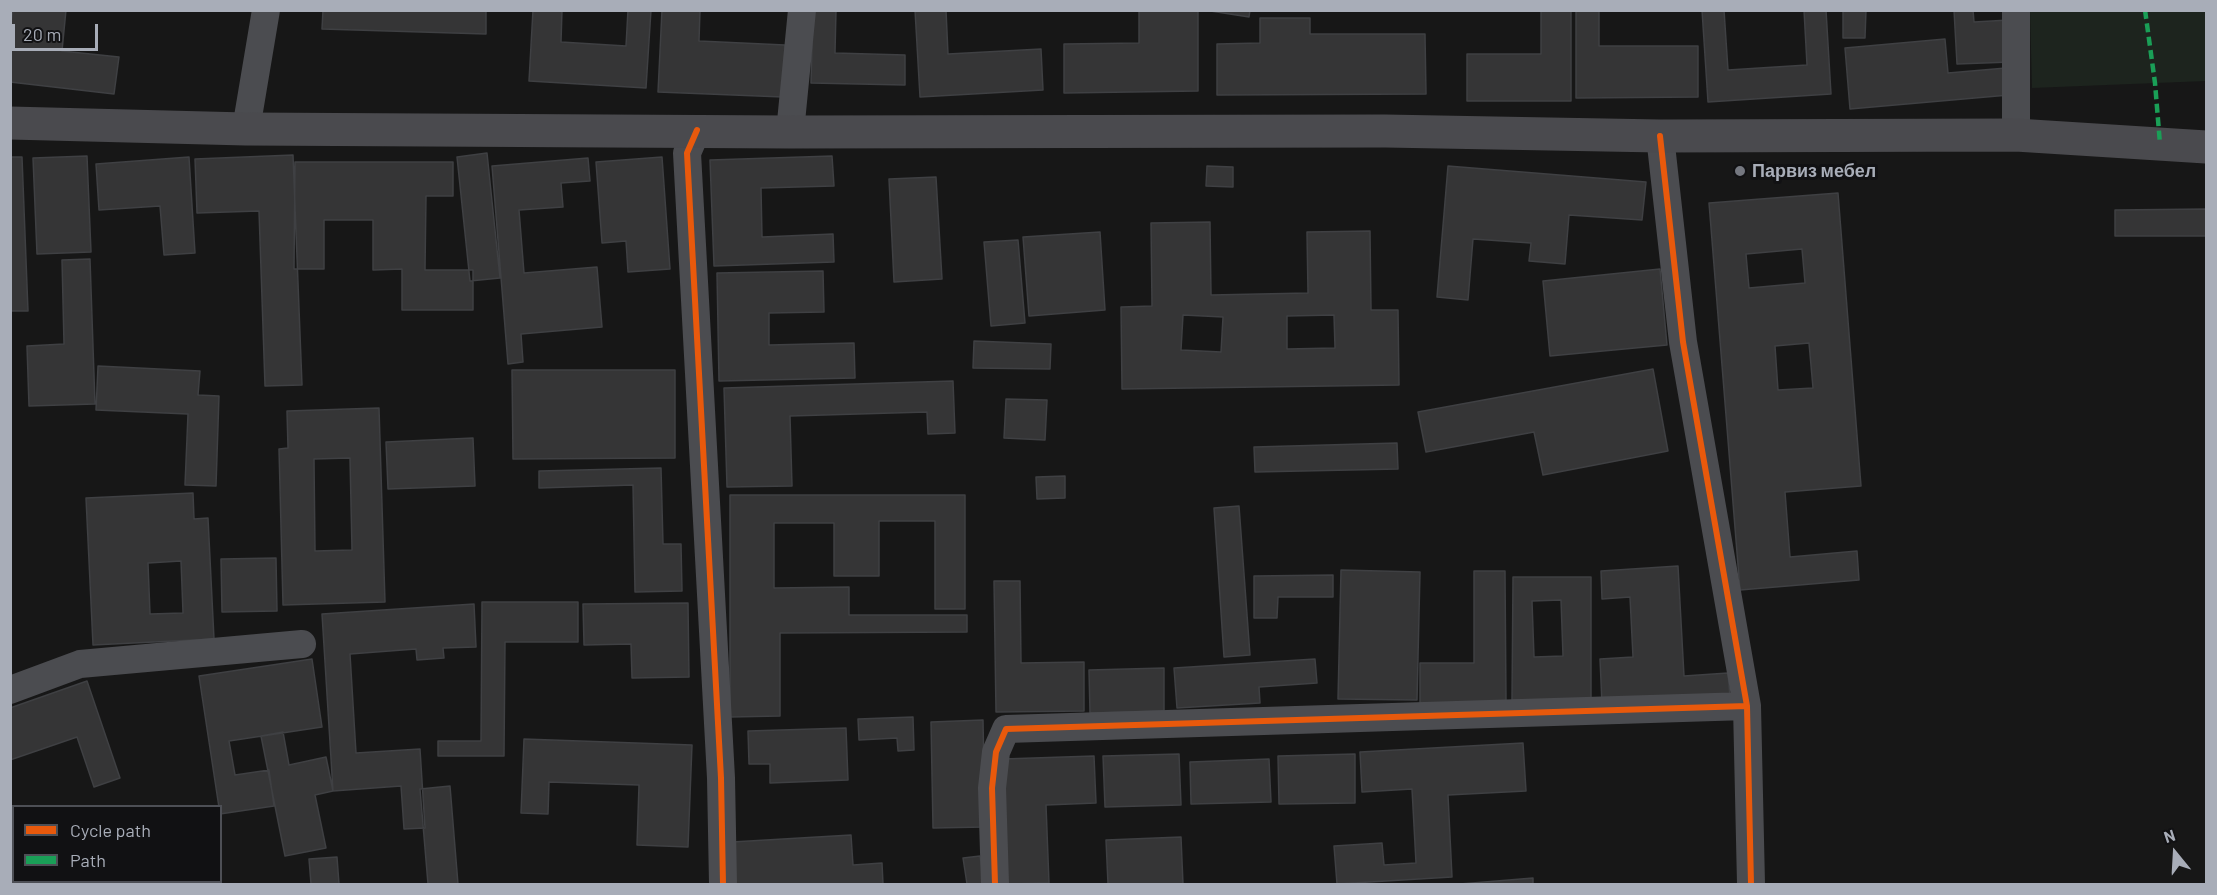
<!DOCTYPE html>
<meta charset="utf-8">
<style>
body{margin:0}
#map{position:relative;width:2217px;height:895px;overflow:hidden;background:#171717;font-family:Barlow,sans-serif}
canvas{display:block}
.frame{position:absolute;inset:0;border:12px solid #a8adb8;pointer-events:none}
.legend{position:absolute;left:12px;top:805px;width:210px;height:78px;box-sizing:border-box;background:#111113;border:2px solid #4d4f55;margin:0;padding:8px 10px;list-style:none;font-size:18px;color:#a8adb8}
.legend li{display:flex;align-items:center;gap:12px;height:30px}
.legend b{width:30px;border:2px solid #4d4f55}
.north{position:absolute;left:2145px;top:823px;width:60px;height:60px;-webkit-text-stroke:4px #111113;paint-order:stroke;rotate:342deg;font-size:16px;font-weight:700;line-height:24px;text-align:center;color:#a8adb8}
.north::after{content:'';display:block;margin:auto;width:21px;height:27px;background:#a8adb8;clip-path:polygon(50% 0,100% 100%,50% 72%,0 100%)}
.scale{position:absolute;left:12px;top:24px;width:86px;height:27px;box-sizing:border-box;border:3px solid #a8adb8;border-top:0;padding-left:8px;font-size:18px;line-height:21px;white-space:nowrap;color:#a8adb8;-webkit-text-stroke:4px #111113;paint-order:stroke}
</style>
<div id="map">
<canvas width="2217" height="895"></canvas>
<div class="frame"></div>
<ul class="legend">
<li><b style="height:8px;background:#e8590c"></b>Cycle path</li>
<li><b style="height:8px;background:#1a9f57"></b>Path</li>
</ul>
<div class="north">N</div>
<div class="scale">20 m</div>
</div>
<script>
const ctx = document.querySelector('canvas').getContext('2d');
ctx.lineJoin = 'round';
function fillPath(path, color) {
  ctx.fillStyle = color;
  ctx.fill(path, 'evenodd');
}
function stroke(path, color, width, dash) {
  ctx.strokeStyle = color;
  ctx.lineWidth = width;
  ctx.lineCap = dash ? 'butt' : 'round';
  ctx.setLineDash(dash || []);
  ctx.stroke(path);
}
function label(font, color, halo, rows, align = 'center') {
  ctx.font = font + ' Barlow,sans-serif';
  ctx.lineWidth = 6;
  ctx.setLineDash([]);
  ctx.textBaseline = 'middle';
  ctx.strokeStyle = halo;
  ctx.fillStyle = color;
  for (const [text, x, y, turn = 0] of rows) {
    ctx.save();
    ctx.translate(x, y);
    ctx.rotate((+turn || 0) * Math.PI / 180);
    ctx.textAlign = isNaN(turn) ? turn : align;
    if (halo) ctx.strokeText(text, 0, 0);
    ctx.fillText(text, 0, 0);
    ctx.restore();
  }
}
const green = new Path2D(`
 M2030,11h176v70l-174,7z`);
const building = new Path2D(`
 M13,10h53l-4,41 57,6 -5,37 -104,-12v-52z
 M323,10h163v24l-164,-5z
 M533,10h29l-1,32 65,4 2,-36h23l-5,78 -117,-7z
 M662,10h38l-1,31 86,4 -2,52 -125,-5z
 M813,10h23l-1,43 70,2v30l-94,-2z
 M915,10h31l2,44 93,-5 2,41 -123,7z
 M1139,10h59v81l-134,2v-49l75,-1z
 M1204,10h46l-1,7z
 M1541,10h30v91h-104v-47h74z
 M1576,10h23v36h99v51l-122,1z
 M1702,10h22l4,60 79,-5 -3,-55h22l5,84 -123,8z
 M1843,10h23l-1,28h-22z
 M1954,10h19l1,12 35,-2 2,42 -54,2z
 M1260,18h50v16h115l1,60 -209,1v-51l43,-1z
 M1945,39l3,34 58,-5 3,27 -159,14 -5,-61z
 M487,153l13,125 -30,3 -13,-124z
 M293,155l9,230 -37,1 -6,-175 -62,2 -2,-54z
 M87,156l4,96 -54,2 -4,-96z
 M832,156l2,30 -73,2 1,49 71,-3 1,28 -120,4 -4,-106z
 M10,157h12l6,154h-18z
 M189,157l6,96 -31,2 -4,-49 -61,4 -3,-46z
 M662,157l8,112 -42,3 -2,-31 -24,2 -6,-81z
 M588,158l2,23 -29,2 2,24 -44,3 5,63 73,-6 5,60 -81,7 2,28 -15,2 -16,-198z
 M295,162h158v34h-27l-1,74h48v40h-71v-41l-29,1v-50h-49v49h-30z
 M1207,166l26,1v20l-27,-1z
 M1448,166l198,16 -4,38 -73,-5 -4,49 -36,-3 2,-18 -58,-4 -5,61 -31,-3z
 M936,177l6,102 -48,3 -5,-103z
 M1838,193l23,293 -76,6 5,65 67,-6 2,29 -119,10 -31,-387zM1802,249l3,34 -56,5 -3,-34zM1809,343l4,45 -35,2 -3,-44z
 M2206,209v27h-91v-26z
 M1210,222l1,73 97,-2 -1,-61 63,-1 1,79h27l1,75 -277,4 -1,-82 31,-1 -1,-83zM1183,315l40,2 -2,35 -40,-2zM1334,315l1,33 -48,1v-33z
 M1100,232l5,78 -76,6 -6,-79z
 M1018,240l7,83 -34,3 -7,-84z
 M90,259l5,145 -66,2 -2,-60 37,-2 -2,-84z
 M1660,269l7,76 -117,11 -7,-75z
 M823,271l1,41 -55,1v32l85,-2 1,35 -136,3 -2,-108z
 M974,341l77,3 -1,25 -77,-1z
 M98,366l102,5 -2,24 21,1 -3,90 -31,-1 3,-71 -92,-4z
 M1653,369l15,82 -125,24 -9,-43 -108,20 -8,-40z
 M512,370h163v88l-162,1z
 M953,381l2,52 -27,1 -1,-22 -137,4 2,70 -65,1 -3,-99z
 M1006,399l41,1 -2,40 -41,-2z
 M379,408l6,194 -102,3 -4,-156 9,-1 -1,-37zM350,458l2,92 -37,1 -1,-92z
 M473,438l2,48 -87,3 -2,-47z
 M1397,443l1,26 -143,3 -1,-25z
 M661,468l2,76h18l1,47 -47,1 -2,-107 -94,3v-17z
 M1065,476v22l-28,1 -1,-22z
 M193,493l1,26 14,-1 6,121 -121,6 -7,-147zM181,561l2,52 -33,1 -2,-51z
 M730,495h235v114h-30v-88h-56v55h-45v-53h-60v65l75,-1v28h118v17l-187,1v83l-50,1z
 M1239,506l11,149 -26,2 -10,-149z
 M276,558l1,53 -55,1 -1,-53z
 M1678,566l6,110 44,-3 2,24 -128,7 -2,-45 33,-2 -3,-60 -28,2 -1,-28z
 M1341,570l79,2 -3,128 -79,-1z
 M1474,571h31l1,131 -86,1v-40h54z
 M1333,575v22h-55l-1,21h-23v-42z
 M1513,577h78v124l-79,-1zM1561,600l2,56 -29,1 -2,-56z
 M994,581h26l1,82 63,-1v49l-88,1z
 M482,602h96v40h-73l-1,114h-66v-15h43z
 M688,603l1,74 -57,1 -1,-34 -47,1 -1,-41z
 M474,604l2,43 -33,1 1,10 -27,2 -1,-11 -66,5 6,99 64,-4 5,79 -21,1 -3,-43 -68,5 -11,-177z
 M312,659l10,68 -93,14 6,34 34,-5 5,36 -54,8 -21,-138z
 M1315,659l2,24 -58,4 1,16 -83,5 -3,-40z
 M1164,668v43l-74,2 -1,-43z
 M87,681l33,97 -26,9 -17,-50 -67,23v-52z
 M913,717l1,33 -16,1 -1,-13 -38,2 -1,-21z
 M983,720l2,107 -52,1 -2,-106z
 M846,728l2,52 -78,3v-19h-21l-1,-33z
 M283,732l6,33 37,-8 7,34 -18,4 11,53 -41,8 -24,-120z
 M524,739l168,6 -4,102 -51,-2 2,-60 -90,-3 -1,32 -27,-1z
 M1523,743l3,48 -78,4 4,82 -115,7 -3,-38 48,-3 2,22 32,-2 -4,-74 -50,3 -2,-40z
 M1179,754l2,51 -76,2 -2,-51z
 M1355,754v49l-76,1 -1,-48z
 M1094,756l2,47 -50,2 3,78 -42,1 -4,-125z
 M1269,759l2,43 -80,2 -1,-42z
 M450,786l8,98h-30l-8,-95z
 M851,835l2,30 29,-2 1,21h-148l-3,-42z
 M1181,837l2,47h-75l-2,-44z
 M980,856l4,28h-17l-4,-26z
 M337,857l2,27h-28l-2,-25z
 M1533,878v6h-73z
 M10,882h33l1,2h-34z
 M128,882h49l1,2h-49z`);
const minor = new Path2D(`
 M2016,10v125
 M246,129l20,-119
 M697,130l-10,23 34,625 2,106
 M790,132l12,-122
 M1660,136l23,206 64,364 4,178
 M10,690l70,-26 222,-20
 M995,884l-3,-96 4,-36 10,-23 741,-23`);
const secondary = new Path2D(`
 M10,123l236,6 544,3 595,-1 275,5 356,-1 190,12`);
const quiet = new Path2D(`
 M2145,10l10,73 5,61`);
const cycleway = new Path2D(`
 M697,130l-10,23 34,625 2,106
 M1660,136l23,206 64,364 4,178
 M995,884l-3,-96 4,-36 10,-23 741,-23`);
const markers = [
 [1740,171,6,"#757880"]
];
const poiNames = [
 ["Парвиз мебел",1752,171]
];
fillPath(green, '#1d241e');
fillPath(building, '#353536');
stroke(building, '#3f4043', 1.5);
stroke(minor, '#4b4c50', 28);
stroke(secondary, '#4a4a4e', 33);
stroke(quiet, '#1a9f57', 4.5, [9, 4.5]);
stroke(cycleway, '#e8590c', 6);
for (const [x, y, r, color] of markers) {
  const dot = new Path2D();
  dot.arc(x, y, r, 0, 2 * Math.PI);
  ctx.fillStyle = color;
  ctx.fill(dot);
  stroke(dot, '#111113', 2);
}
label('bold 18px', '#a8adb8', '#111113', poiNames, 'left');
</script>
